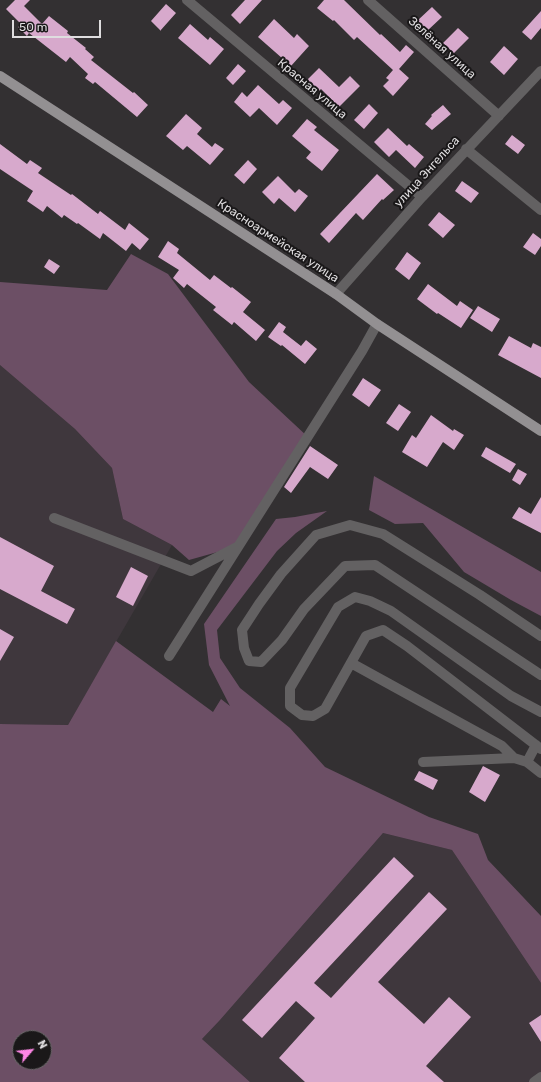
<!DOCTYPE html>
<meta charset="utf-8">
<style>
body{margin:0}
#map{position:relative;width:541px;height:1082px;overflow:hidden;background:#333032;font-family:Rubik,sans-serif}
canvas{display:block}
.north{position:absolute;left:12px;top:1030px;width:40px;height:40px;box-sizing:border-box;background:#1a1819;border:1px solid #696768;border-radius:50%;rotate:62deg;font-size:11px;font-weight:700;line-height:16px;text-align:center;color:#dfdddf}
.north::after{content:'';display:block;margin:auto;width:14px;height:18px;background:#fc86e4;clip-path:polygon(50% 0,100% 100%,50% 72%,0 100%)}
.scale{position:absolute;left:12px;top:20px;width:89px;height:18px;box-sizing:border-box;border:2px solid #dfdddf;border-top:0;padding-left:5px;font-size:12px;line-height:14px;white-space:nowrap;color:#dfdddf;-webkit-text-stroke:3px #1a1819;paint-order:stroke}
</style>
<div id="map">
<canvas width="541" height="1082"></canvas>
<div class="north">N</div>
<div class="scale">50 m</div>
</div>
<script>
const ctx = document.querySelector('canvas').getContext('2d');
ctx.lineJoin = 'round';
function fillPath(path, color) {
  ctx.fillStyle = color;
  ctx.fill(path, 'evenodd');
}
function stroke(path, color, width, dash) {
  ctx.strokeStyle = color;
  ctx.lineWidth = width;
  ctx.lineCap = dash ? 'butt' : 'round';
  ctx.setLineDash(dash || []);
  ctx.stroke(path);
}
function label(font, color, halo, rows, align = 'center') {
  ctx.font = font + ' Rubik,sans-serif';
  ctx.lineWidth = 4;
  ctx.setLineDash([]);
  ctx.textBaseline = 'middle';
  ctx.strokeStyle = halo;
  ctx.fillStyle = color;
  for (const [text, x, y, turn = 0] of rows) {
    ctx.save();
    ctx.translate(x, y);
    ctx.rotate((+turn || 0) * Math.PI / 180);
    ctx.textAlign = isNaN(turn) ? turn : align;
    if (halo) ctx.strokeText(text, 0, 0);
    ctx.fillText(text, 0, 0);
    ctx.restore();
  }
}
const built = new Path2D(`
 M0,365l75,64 37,39 11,51 49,26 -104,180 -68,-1z
 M383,833l69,17 89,133v99h-291l-48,-43 18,-19z`);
const green = new Path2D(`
 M131,254l37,20 81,108 59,55 -69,109 -50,14 -17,-15 -49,-26 -11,-51 -37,-39 -75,-64v-83l107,8z
 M374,476l167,96v44l-30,-16 -47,-28 -41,-49 -28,1 -26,-14z
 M327,511l-31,22 -19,18 -60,79 3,28 20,30 50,40 35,39 104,50 49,17 10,26 53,56v67l-89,-133 -69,-17 -163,187 -18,19 48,43h-250v-358l68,1 48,-84 97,71 8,-13 9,7 -21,-41 -5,-41 72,-105 19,-2zM20,1038h24v24h-24z`);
const building = new Path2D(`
 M15,0h15l-6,6 18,18 7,-8 19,15 -1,2 19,15 -1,1 9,8 -3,3 42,33 1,-1 14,13 -11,12 -42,-35 -2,2 -8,-6 3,-4 -18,-17 -4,5 -37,-29 -2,3 -9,-9 3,-3 -15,-15z
 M245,0h17l-22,24 -9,-9z
 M324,0h20l36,35 1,-1 19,18 6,-7 8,7 -15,17 10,9 -16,18 -10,-10 6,-6 -3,-2 7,-8 -36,-33 -3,3 -20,-20 -1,1 -16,-13z
 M166,4l10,9 -16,18v-1l-9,-9z
 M432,7l10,10 -15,14 -10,-10z
 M541,11v17l-10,12 -9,-8z
 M274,19l20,19 3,-4 12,12 -18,20 -33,-29z
 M190,24l18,16 2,-3 14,12 -14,16 -32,-27z
 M458,28l11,10 -15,15 -11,-10z
 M504,46l14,13 -14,16 -14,-13z
 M238,64l8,7 -13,14 -7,-7z
 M319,68l20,19 11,-11 10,10 -21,21 -18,-18 -2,2 -12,-11z
 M258,85l21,19 4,-4 9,8 -15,17 -18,-17 -9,9 -16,-15 8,-10 5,5z
 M369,104l9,9 -14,16 -10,-9z
 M443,105l8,9 -19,16 -7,-6 7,-8 -1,-1z
 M186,114l16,14 -5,6 15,13 3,-4 9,6 -14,16 -23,-19 -4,4 -17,-14z
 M307,119l10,8 -3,3 25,20 -17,21 -16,-13 5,-6 -19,-16z
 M388,128l19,18 2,-2 15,13 -9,11 -19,-18 -7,7 -15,-15z
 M512,135l13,10 -7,9 -13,-10z
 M0,144l27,20 3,-4 12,8 -4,5 33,22 1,-1 26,20 2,-3 25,19 4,-7 20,16 -9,11 -8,-7 -6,8 -23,-18 -3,6 -22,-16 -1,1 -13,-9 -2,3 -15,-12 -4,6 -16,-11 6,-10 -33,-22z
 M248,160l9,9 -13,15 -10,-9z
 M377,174l17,16 -11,10 -1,-1 -19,21 -7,-7 -27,30 -9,-9z
 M278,176l17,17 4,-4 9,7 -13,16 -16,-14 -5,6 -12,-12z
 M462,181l17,12 -8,10 -16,-12z
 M439,212l16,13 -12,13 -15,-13z
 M533,233l8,6v7l-6,9 -12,-8z
 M168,241l11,8 -2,4 33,27 4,-5 17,13 1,-1 19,15 -8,10 22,18 -9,11 -22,-19 -2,3 -19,-15 3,-3 -29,-23 -3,4 -11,-10 6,-8 -21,-13z
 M407,252l14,11 -12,17 -14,-11z
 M49,259l11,7 -6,8 -10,-7z
 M428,284l29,22 3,-5 13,9 -12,18 -23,-15 -1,1 -20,-15z
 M478,306l22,13 -8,13 -22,-14z
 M279,322l7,5 -3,5 18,14 5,-6 11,9 -12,15 -23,-19 -1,1 -13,-9z
 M509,336l22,12 2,-5 8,4v31l-43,-23z
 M363,378l18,12 -12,17 -17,-12z
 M399,404l12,8 -13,19 -12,-8z
 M431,415l22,16 1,-2 10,6 -10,15 -11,-8 -16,25 -25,-15 10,-17 4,3z
 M310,446l28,19 -10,14 -18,-12 -19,26 -7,-6z
 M486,447l30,17 -6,9 -29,-17z
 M518,469l9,5 -7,11 -8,-5z
 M541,497v36l-29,-15 7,-11 12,7z
 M0,537l54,29 -13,25 34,18 -8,15 -67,-35z
 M131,567l17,9 -15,30 -17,-9z
 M0,629l14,8 -14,24z
 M483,766l17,9 -15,27 -16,-10z
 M419,771l19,9 -5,10 -19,-10z
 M394,857l20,19 -100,107 17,15 98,-106 18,17 -69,73 46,42 25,-27 22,20 -45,49 18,16h-139l-26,-24 36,-40 -19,-17 -34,37 -20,-18z
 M541,1015v27l-12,-19z`);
const minor = new Path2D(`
 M187,0l235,197
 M368,0l131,116
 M466,149l75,61
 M336,294l86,-97 119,-126
 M54,518l137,53 46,-24
 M541,636l-61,-41 -97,-61 -33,-9 -34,10 -35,39 -22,30 -17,26 2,18 5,13 12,1 21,-22 22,-31 41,-43 30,-1 166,110
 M169,656l193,-305 15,-27
 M351,663l151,83 12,12
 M541,712l-30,-16 -120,-85 -21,-10 -15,-4 -17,10 -48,81v18l12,9 11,1 12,-7 41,-73 17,-6 24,16 134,103
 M423,762l91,-4 13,4 14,11
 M527,762l9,-17
 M534,1082l7,-5`);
const major = new Path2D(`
 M0,76l336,218 41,30 164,107`);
const streetNames = [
 ["Зелёная улица",442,48,42],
 ["Красная улица",312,89,40],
 ["улица Энгельса",427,172,-48],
 ["Красноармейская улица",278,241,33]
];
fillPath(built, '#3f373d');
fillPath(green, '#6c4f65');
fillPath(building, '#d7a9cc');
stroke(minor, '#636162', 10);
stroke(major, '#939092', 10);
label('12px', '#dfdddf', '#1a1819', streetNames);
</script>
